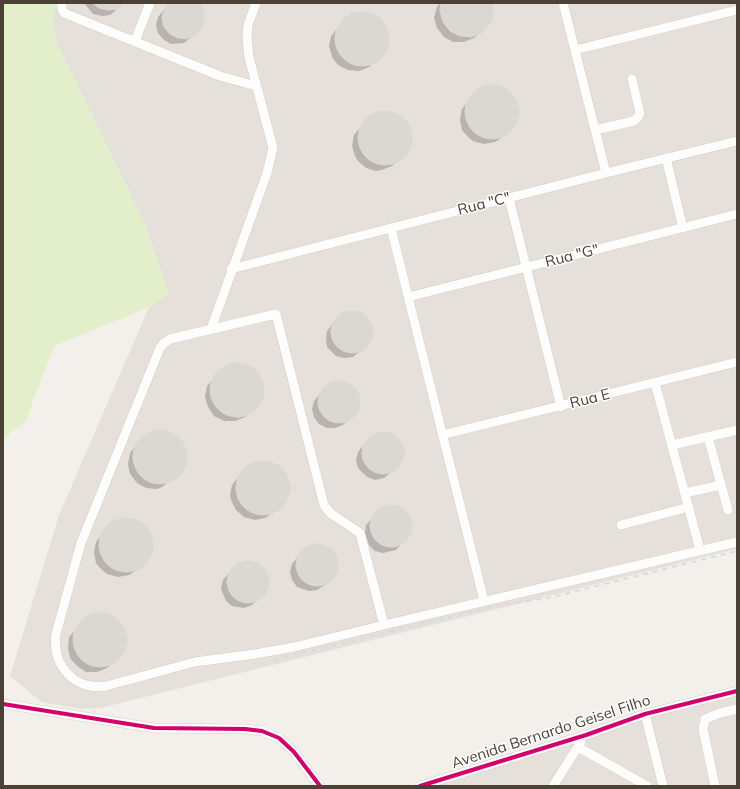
<!DOCTYPE html>
<style>
body{margin:0}
#map{position:relative;width:740px;height:789px;overflow:hidden;background:#f3f0ec;font-family:Mulish,sans-serif}
canvas{display:block}
.frame{position:absolute;inset:0;border:4px solid #4b4136;pointer-events:none}
</style>
<div id="map">
<canvas width="740" height="789"></canvas>
<div class="frame"></div>
</div>
<script>
const ctx = document.querySelector('canvas').getContext('2d');
ctx.lineJoin = 'round';
function fillPath(path, color) {
  ctx.fillStyle = color;
  ctx.fill(path, 'evenodd');
}
function stroke(path, color, width, dash) {
  ctx.strokeStyle = color;
  ctx.lineWidth = width;
  ctx.lineCap = dash ? 'butt' : 'round';
  ctx.setLineDash(dash || []);
  ctx.stroke(path);
}
function label(font, color, halo, rows, align = 'center') {
  ctx.font = font + ' Mulish,sans-serif';
  ctx.lineWidth = 3;
  ctx.setLineDash([]);
  ctx.textBaseline = 'middle';
  ctx.strokeStyle = halo;
  ctx.fillStyle = color;
  for (const [text, x, y, turn = 0] of rows) {
    ctx.save();
    ctx.translate(x, y);
    ctx.rotate((+turn || 0) * Math.PI / 180);
    ctx.textAlign = isNaN(turn) ? turn : align;
    if (halo) ctx.strokeText(text, 0, 0);
    ctx.fillText(text, 0, 0);
    ctx.restore();
  }
}
const industrial = new Path2D(`
 M58,3h679v546l-636,159 -20,1 -40,-7 -31,-26 49,-161 90,-208 19,-14 -23,-68 -89,-184 -3,-26z
 M737,696v90h-306l200,-65z`);
const green = new Path2D(`
 M3,3h55l-5,12 3,26 89,184 23,68 -19,14 -95,39 -29,77 -22,15z`);
const shadow = new Path2D(`
 M84,3h40l-14,12 -8,1 -9,-2z
 M170,3h26l7,9 -1,13 -4,7 -14,11 -13,1 -7,-4 -6,-7 -2,-8 2,-8z
 M440,3h51l-2,21 -15,14 -10,4h-11l-9,-5 -7,-9 -3,-10 3,-11z
 M363,14l10,2 8,7 5,9 1,5 -1,11 -3,5 -14,14 -10,4 -11,-1 -10,-5 -6,-8 -3,-11 2,-10 13,-15 9,-6z
 M494,86l10,3 8,7 5,9 1,10 -4,11 -10,10 -9,6 -11,2 -11,-3 -4,-3 -7,-8 -2,-11 2,-10 12,-15 9,-6z
 M386,113l10,3 8,6 5,9 1,11 -4,10 -14,14 -10,4 -6,1 -10,-3 -8,-7 -3,-5 -3,-10 2,-11 13,-15 9,-6z
 M353,312l8,2 7,5 3,7v13l-4,7 -14,11 -9,1 -8,-2 -9,-9 -1,-8 1,-8 11,-14 7,-4z
 M239,364l10,3 8,6 5,9 1,6 -2,10 -8,13 -16,6v1l12,-4 -4,3 -10,4h-11l-10,-5 -6,-9 -3,-10 2,-11 13,-15 8,-5z
 M340,382l8,2 6,5 4,7v13l-15,16 -8,3h-8l-8,-4 -5,-7 -2,-8 2,-8 11,-13 7,-5z
 M161,431l10,3 9,6 5,10 1,5 -2,10 -6,10 -16,12 -5,2 -11,-1 -9,-5 -7,-9 -2,-10 2,-11 12,-15 9,-5z
 M380,433l8,1 7,3 6,7 2,7 -1,9 -5,7 -13,11 -9,2 -8,-3 -9,-9 -2,-8 2,-8 8,-10 6,-6z
 M264,462l10,3 8,7 5,9 1,5 -1,11 -6,9 -7,6 -9,6 -10,2 -11,-3 -8,-7 -5,-10 -1,-5 2,-10 13,-16 9,-5z
 M392,506l8,3 7,5 3,7 1,8 -3,8 -12,13 -13,3 -8,-2 -6,-6 -4,-12 1,-8 11,-13 7,-4z
 M128,519l10,3 8,6 5,10v10l-3,11 -10,10 -9,6 -11,2 -11,-3 -8,-7 -3,-4 -2,-11 2,-10 12,-16 9,-5z
 M318,545l8,2 6,5 4,7 1,8 -6,12 -6,6 -8,5 -8,1 -12,-4 -5,-7 -2,-8 2,-8 11,-14 7,-4z
 M249,562l8,2 6,5 4,7 1,8 -3,8 -13,13 -8,3 -12,-2 -6,-5 -5,-12 2,-9 11,-13 7,-4z
 M101,615l10,2 9,7 5,9v5l-1,11 -2,5 -15,14 -10,4h-11l-9,-6 -7,-8 -2,-11 1,-10 13,-15 9,-6z`);
const building = new Path2D(`
 M93,3h32l-8,6 -9,1 -9,-2z
 M168,3h30l2,1 4,8v9l-6,12 -11,6 -9,-1 -8,-4 -6,-7 -2,-9 2,-8z
 M441,3h51l1,6 -1,11 -3,5 -7,8 -11,4 -11,-1 -10,-5 -7,-9 -3,-11z
 M335 39a27 27 0 1 1 54 0a27 27 0 1 1-54 0Z
 M465 112a27 27 0 1 1 54 0a27 27 0 1 1-54 0Z
 M358 138a27 27 0 1 1 54 0a27 27 0 1 1-54 0Z
 M331 332a21 21 0 1 1 42 0a21 21 0 1 1-42 0Z
 M210 390a27 27 0 1 1 54 0a27 27 0 1 1-54 0Z
 M318 402a21 21 0 1 1 42 0a21 21 0 1 1-42 0Z
 M133 457a27 27 0 1 1 54 0a27 27 0 1 1-54 0Z
 M362 453a21 21 0 1 1 42 0a21 21 0 1 1-42 0Z
 M236 488a27 27 0 1 1 54 0a27 27 0 1 1-54 0Z
 M370 526a21 21 0 1 1 42 0a21 21 0 1 1-42 0Z
 M99 545a27 27 0 1 1 54 0a27 27 0 1 1-54 0Z
 M296 565a21 21 0 1 1 42 0a21 21 0 1 1-42 0Z
 M227 582a21 21 0 1 1 42 0a21 21 0 1 1-42 0Z
 M73 640a27 27 0 1 1 54 0a27 27 0 1 1-54 0Z`);
const minor = new Path2D(`
 M62,3v6l2,4 156,63 36,10
 M563,3l43,170
 M135,41l15,-38
 M575,50l162,-40
 M595,130l39,-9 4,-4 2,-4 -8,-34
 M666,158l17,70
 M509,198l52,209
 M391,228l93,373
 M231,269l375,-96 131,-32
 M408,297l329,-83
 M211,329l56,-156 6,-25 -24,-91 -2,-18 1,-14 8,-22
 M655,383l45,167
 M442,435l295,-73
 M708,437l20,73
 M672,445l65,-15
 M685,493l36,-8
 M621,525l68,-18
 M384,625l-24,-92 -30,-20 -6,-8 -48,-191 -106,25 -7,5 -3,4 -79,195 -25,91c-4,31 18,57 50,52l89,-24 60,-8 39,-7 90,-22 353,-83
 M3,704l151,24 91,1 17,2 17,7 15,14 26,34
 M645,714l18,72
 M578,747l69,39
 M420,786l166,-51 59,-21 92,-23
 M553,786l28,-44
 M715,786l-12,-57 2,-10 15,-6 17,-4`);
const rail = new Path2D(`
 M273,660l221,-54 54,-8 189,-47`);
const cycleway = new Path2D(`
 M3,704l151,24 91,1 17,2 17,7 15,14 26,34
 M420,786l166,-51 59,-21 92,-23`);
const streetNames = [
 ["Rua \"C\"",484,204,-14],
 ["Rua \"G\"",572,256,-14],
 ["Rua E",590,399,-14],
 ["Avenida Bernardo Geisel Filho",551,732,-18]
];
fillPath(industrial, '#e6e0db');
fillPath(green, '#e3efca');
fillPath(shadow, '#0003');
fillPath(building, '#dbd7d2');
stroke(building, '#dcd7d1', 1);
stroke(minor, '#d1cec9', 10);
stroke(minor, '#fdfdfc', 9);
stroke(rail, '#dadad9', 2, [5, 5]);
stroke(cycleway, '#d6006c', 4);
label('15px', '#4b4136', '#fff', streetNames);
</script>
